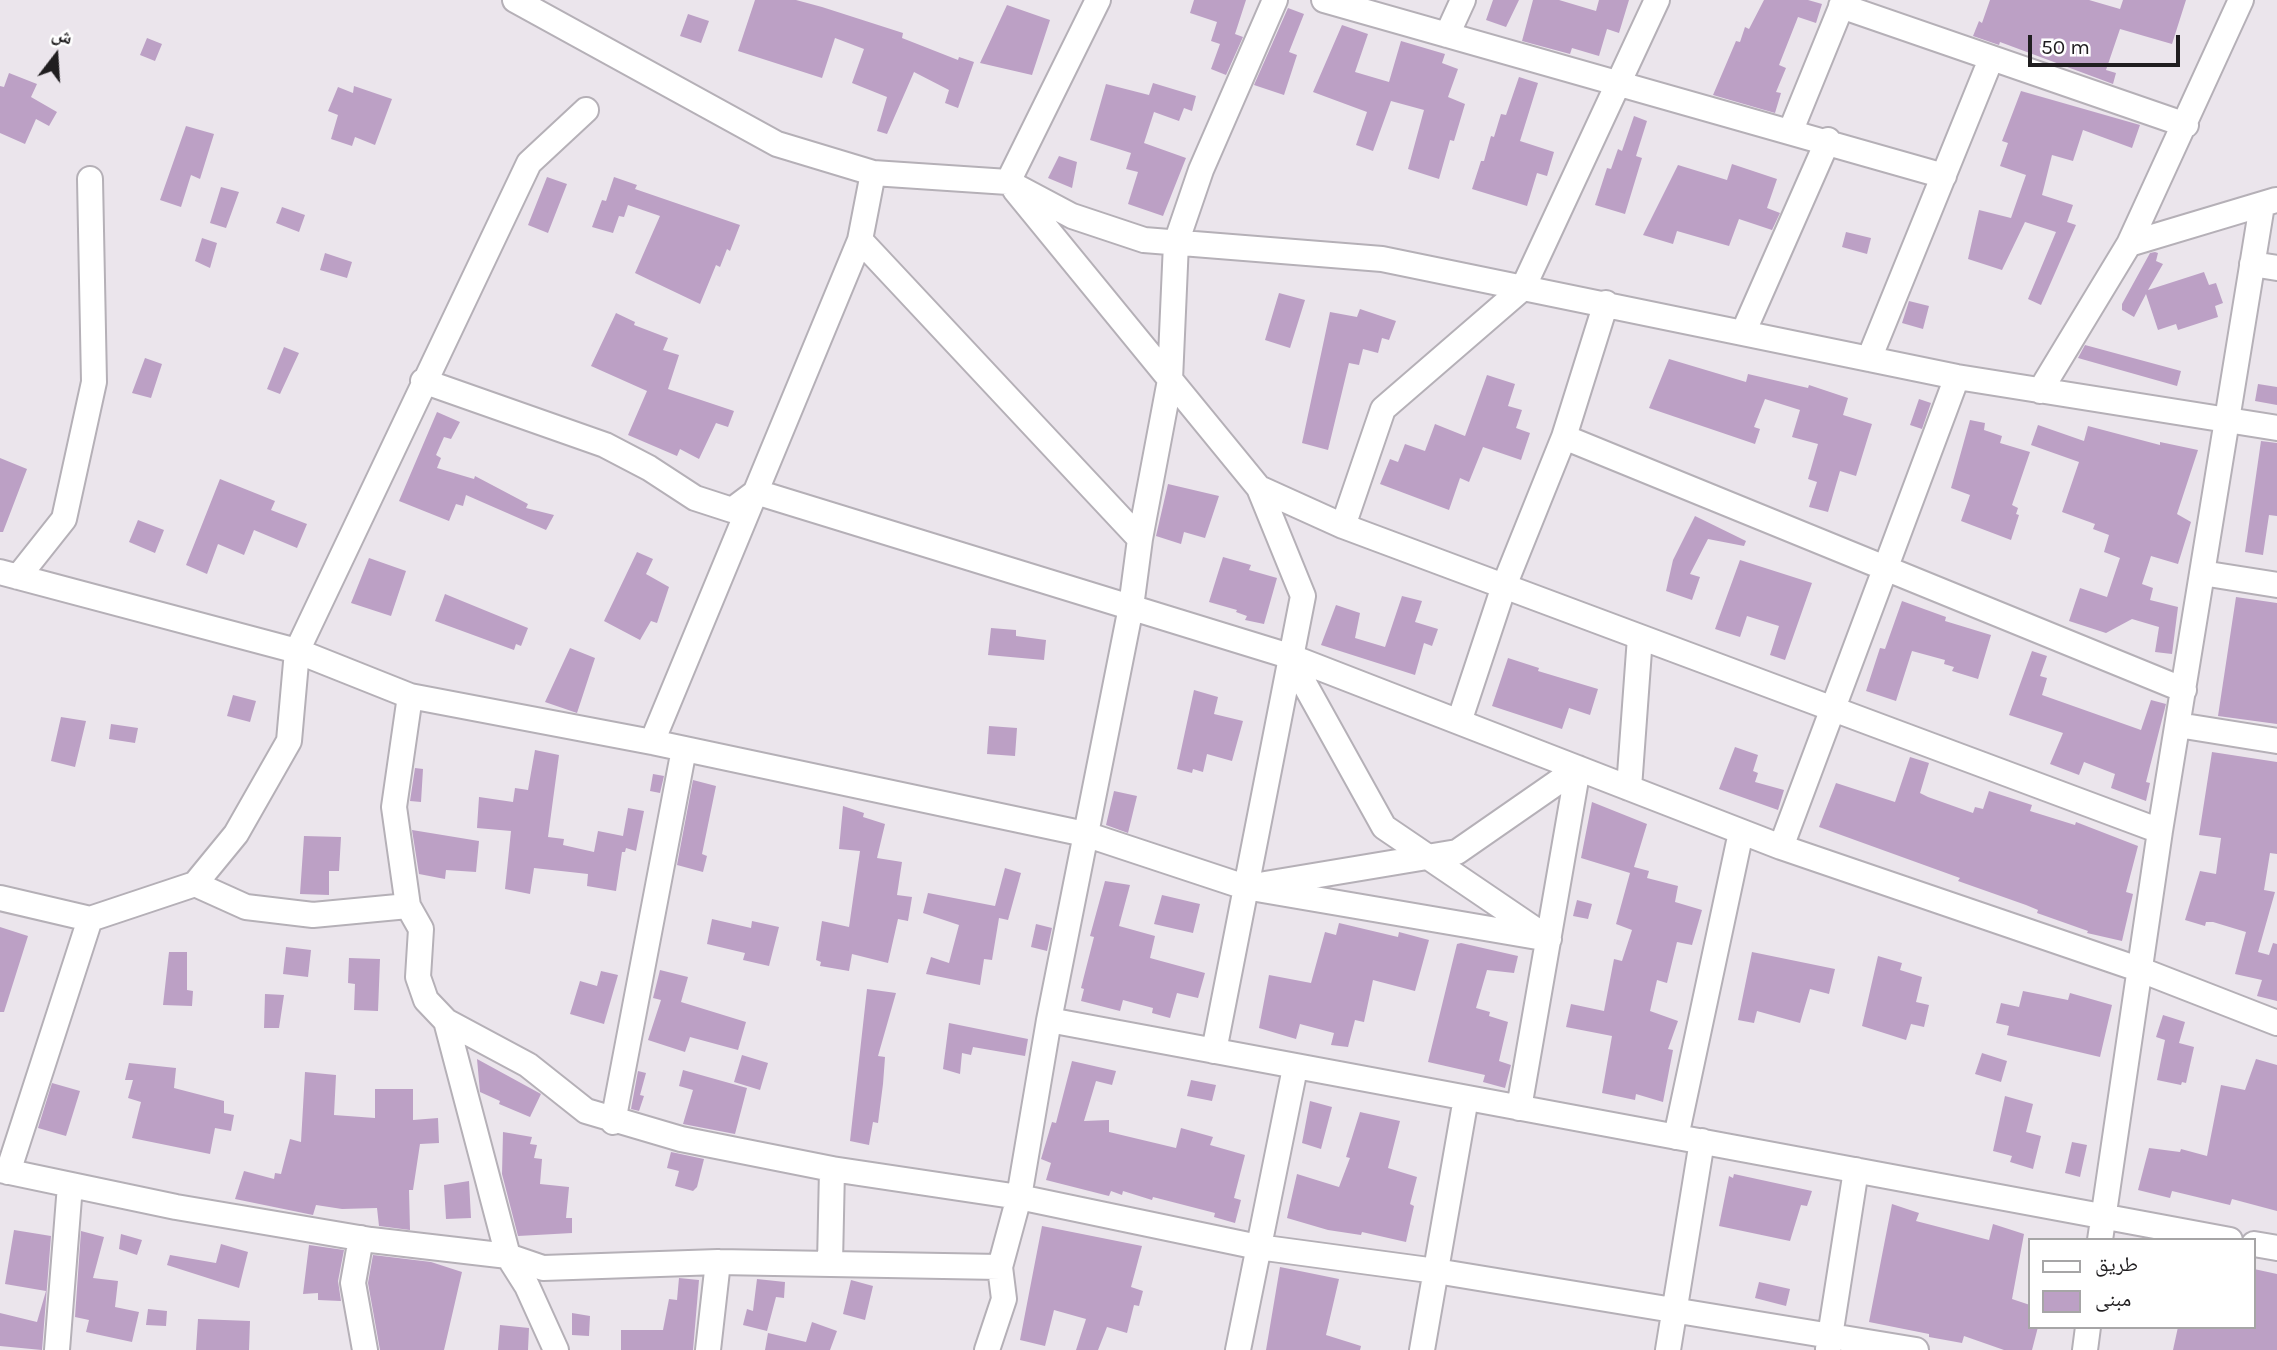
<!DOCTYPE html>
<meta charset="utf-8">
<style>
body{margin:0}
#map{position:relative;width:2277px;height:1350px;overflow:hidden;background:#ebe5ec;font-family:Karla,"Noto Naskh Arabic",sans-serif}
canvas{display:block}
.legend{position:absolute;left:2028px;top:1238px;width:228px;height:91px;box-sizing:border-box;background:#fff;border:2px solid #a6a5a6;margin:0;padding:9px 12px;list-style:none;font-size:21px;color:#201e20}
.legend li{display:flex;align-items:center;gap:14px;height:35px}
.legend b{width:35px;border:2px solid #a6a5a6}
.north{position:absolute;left:21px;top:21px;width:70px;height:70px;-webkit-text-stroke:5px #fff;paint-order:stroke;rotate:17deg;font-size:19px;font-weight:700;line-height:28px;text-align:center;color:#201e20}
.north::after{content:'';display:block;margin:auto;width:24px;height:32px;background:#201e20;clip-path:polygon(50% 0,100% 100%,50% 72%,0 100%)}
.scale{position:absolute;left:2028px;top:35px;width:152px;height:32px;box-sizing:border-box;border:4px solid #201e20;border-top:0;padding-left:9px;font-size:21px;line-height:24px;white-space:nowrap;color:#201e20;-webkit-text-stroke:5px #fff;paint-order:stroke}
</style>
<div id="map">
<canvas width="2277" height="1350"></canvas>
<ul class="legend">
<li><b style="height:9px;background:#fff"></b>طريق</li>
<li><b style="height:19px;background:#bca0c5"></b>مبنى</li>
</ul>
<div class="north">ش</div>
<div class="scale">50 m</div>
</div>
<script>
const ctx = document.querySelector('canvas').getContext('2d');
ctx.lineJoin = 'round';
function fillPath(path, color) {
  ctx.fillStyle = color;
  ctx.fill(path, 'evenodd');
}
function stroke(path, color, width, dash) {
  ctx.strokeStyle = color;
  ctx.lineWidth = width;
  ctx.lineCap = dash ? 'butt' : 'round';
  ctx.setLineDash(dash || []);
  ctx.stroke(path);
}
const building = new Path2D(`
 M755,0h41l26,7 81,26 -1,5 56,22 1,-3 15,5 -16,46 -13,-5 4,-13 -35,-18 -27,62 -10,-3 10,-34 -35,-14 12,-34 -29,-11 -13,40 -84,-27z
 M1194,0h52l-11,34 8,3 -17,38 -15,-6 9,-25 -9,-3 6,-19 -27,-9z
 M1493,0h26l-13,27 -20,-7z
 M1533,0h26l37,11 3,-11h30l-10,33 -12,-4 -8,27 -27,-8 -2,6 -48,-13z
 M1764,0h44l14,4 -6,19 -18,-6 -19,48 7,3 -10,24 5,1 -6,20 -62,-18 23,-54 4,1 5,-15 4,2z
 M1990,0h99l31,9 3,-9h63l-14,44 -52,-15 -14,41 10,3 -3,11 -113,-42 -1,3 -26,-9 6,-15 3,2z
 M1007,5l43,15 -18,55 -52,-12z
 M1288,8l16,6 -15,38 8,3 -13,40 -30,-10z
 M688,14l21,7 -8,22 -21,-7z
 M1342,25l26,9 -13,38 34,10 12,-41 44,13 -3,9 16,6 -10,28 17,7 -11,37 -4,-1 -11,39 -31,-10 16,-59 -33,-9 -18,50 -17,-6 11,-33 -54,-20z
 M147,38l15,6 -7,17 -15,-6z
 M9,73l28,11 -6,13 26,15 -8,14 -13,-7 -11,25 -25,-11v-47l4,1z
 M1519,77l19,6 -18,58 34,11 -7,24 -10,-3 -10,33 -55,-17 9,-28h3l7,-25 3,1 7,-23 5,1z
 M1153,83l43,13 -4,15 -8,-3 -5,13 -25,-9 -10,31 42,15 -23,58 -35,-12 10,-32 -12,-3 5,-16 -41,-13 16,-56 43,11z
 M354,86l38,13 -17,46 -20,-8 -3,9 -21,-7 7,-24 -10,-4 10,-24 15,6z
 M2021,91l119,34 -8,23 -49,-18 -10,31 -21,-6 -10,40 31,10 -6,17 9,3 -35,80 -13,-6 28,-67 -31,-10 -23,48 -34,-11 11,-49 32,8 15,-43 -26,-9 8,-23 -6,-2z
 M1634,116l13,5 -11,35 6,2 -17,56 -30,-9 12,-37 4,1 7,-20 4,2z
 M186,126l28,8 -14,45 -9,-4 -10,32 -21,-7z
 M1059,156l18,6 -5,26 -24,-10z
 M1732,164l45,15 -10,29 13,5 -8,17 -33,-11 -10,27 -52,-15 -4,13 -30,-9 35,-70 49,15z
 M547,177l20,7 -19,49 -20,-8z
 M614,177l23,8 -2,4 105,36 -10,26 -3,-2 -7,18 -4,-2 -16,39 -65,-31 25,-57 -32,-11 -4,12 -5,-1 -6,17 -21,-6 10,-27 4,1z
 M221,187l18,5 -13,36 -16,-5z
 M282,207l23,8 -6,17 -23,-9z
 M1846,232l25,6 -4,16 -25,-7z
 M202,238l15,5 -7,25 -15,-7z
 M2155,252l3,1 -2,8 7,3 -15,26 56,-18 5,13 7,-2 7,20 -8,3 3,11 -40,13 -2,-6 -18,6 -12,-36 -12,23 -12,-7v-6l28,-51z
 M325,253l27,9 -5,16 -27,-8z
 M1279,293l26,7 -15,48 -25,-8z
 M1909,301l20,5 -6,23 -21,-6z
 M1360,309l36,12 -7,19 -7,-2 -4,15 -15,-4 -4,16 -10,-2 -21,87 -26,-7 28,-131 27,5z
 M616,313l19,9 -1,3 34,13 -5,12 16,5 -11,34 66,22 -6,16 -12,-4 -17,36 -19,-10 -3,7 -49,-21 19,-44 -56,-25z
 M2085,345l96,26 -4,15 -99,-28z
 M284,347l15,6 -19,41 -13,-5z
 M145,358l17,6 -11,34 -19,-5z
 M1669,359l77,23 2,-8 60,14 1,-3 39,13 -5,17 29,9 -16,52 -16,-5 -12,41 -19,-5 8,-25 -9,-3 10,-35 -26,-7 8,-27 -35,-11 -11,28 6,2 -5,15 -106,-36z
 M1487,375l28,9 -7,22 14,4 -6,18 14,5 -9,27 -38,-13 -14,35 -9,-4 -11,32 -69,-26 10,-25 8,3 7,-18 20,7 10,-27 30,12z
 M2258,384l19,3v18l-22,-4z
 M1919,399l12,4 -9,26 -12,-4z
 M437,412l23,10 -9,17 -7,-2 -8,18 5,3 -4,10 37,11 1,-3 53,28 -2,4 28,7 -8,15 -80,-35 -3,11 -7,-2 -7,17 -50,-20z
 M1970,420l15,3 -1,7 18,6 -2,7 30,9 -18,53 6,3 -2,6 3,1 -8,25 -50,-19 9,-26 -19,-7z
 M2038,425l46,16 4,-15 72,19v-3l38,8 -21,64 14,8 -13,42 -27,-8 -9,28 11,4 -3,12 28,7 -6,47 -17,-2 4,-25 -27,-8 -26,14 -37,-12 11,-33 27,9 13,-39 -16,-6 5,-17 -16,-6 2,-5 -33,-12 17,-50 -48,-17z
 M2261,441l16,2v73l-8,-1 -6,40 -18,-3z
 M0,458l27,11 -24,63h-3z
 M220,479l55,22 -4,9 36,14 -10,24 -43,-18 -10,25 -26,-11 -11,30 -21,-9z
 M1168,484l51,12 -14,42 -21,-6 -3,12 -25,-8z
 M1695,516l51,25 -2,5 -36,-7 -18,35 10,3 -8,23 -26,-9 7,-31z
 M138,520l26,10 -9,23 -26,-11z
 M637,552l16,7 -7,15 23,13 -12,36 -6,-2 -11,19 -36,-19z
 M1223,557l28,8 -2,5 28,8 -13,46 -19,-4 2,-4 -11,-4 1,-2 -28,-8z
 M369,558l37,13 -15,45 -40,-13z
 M1740,560l72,23 -27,77 -15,-5 9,-29 -32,-10 -7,21 -25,-8z
 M445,594l83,34 -7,18 -5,-2 -2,6 -79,-29z
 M1402,596l20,5 -7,21 23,7 -6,17 -8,-3 -9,32 -94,-30 15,-40 24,8 -5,25 30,9z
 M2236,597l41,6v121l-59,-8z
 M1902,601l44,16 -1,4 46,14 -13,44 -26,-8 2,-4 -10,-3 1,-4 -33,-9 -16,50 -30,-10 14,-43 5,1z
 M991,628l25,2v6l30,4 -2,20 -56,-5z
 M570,648l25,10 -18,55 -32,-11z
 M2032,651l15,5 -7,20 7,2 -5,17 99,35 10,-30 15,4 -20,78 4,1 -4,18 -35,-13 4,-14 -31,-12 -5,13 -29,-11 13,-31 -54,-18z
 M1508,658l31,10 -1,3 60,18 -8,26 -21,-7 -7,21 -70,-23z
 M1194,690l24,7 -4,17 29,7 -11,40 -25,-7 -4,18 -10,-3 -1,4 -15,-4z
 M233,695l23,6 -6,21 -23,-6z
 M61,717l25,4 -11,46 -24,-6z
 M111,724l27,4 -3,15 -26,-4z
 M989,726l28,2 -2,28 -28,-2z
 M1735,747l23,8 -5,16 5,2 -3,9 29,8 -6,20 -59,-21z
 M535,750l24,5 -11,82 16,2 -1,6 31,7 4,-21 25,5 5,-28 16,3 -8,40 -10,-3 -1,4h-3l-6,39 -29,-5 1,-12 -54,-6 -4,26 -25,-5 6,-58 -34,-3 2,-31 34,5 2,-14 13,2z
 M2212,752l65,10v92l-7,-1 -6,37 11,2 -17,60 11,3 4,-12 4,1v57l-20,-5 5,-16 -27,-6 11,-42 -33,-10h-7l-1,4 -20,-6 15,-49 16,3 5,-36 -22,-3z
 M1910,757l19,6 -9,30 8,4 45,16 2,-6 8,2 6,-18 43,14 -2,6 45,14 1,-3 62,24 -12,46 7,2 -11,47 -35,-8 1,-2 -51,-18 1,-3 -12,-5 -68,-24 2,-3 -141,-51 17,-44 59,19z
 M415,768l8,1 -2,33 -11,-1z
 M653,774l11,2 -4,17 -10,-2z
 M693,780l23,6 -14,68 5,2 -4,16 -26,-7z
 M1114,791l23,5 -9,37 -22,-8z
 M1592,802l55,22 -13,43 15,4 -2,7 31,8 -3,16 27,8 -10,35 -15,-3 -10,41 -10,-3 -7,31 28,10 -10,28 5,1 -10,52 -27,-8 -1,6 -33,-7 10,-57 -46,-9 5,-23 33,7 10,-52 8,2 10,-31 -16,-6 14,-51 -49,-15z
 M843,806l21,7 -1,4 22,7 -8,34 25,4 -5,33 15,2 -4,24 -10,-2 -10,44 -36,-9 -3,17 -29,-5 1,-4 -5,-2 6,-39 27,6 11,-76 -21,-2z
 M412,830l67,11 -3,31 -30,-2 -1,9 -26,-5z
 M304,836l37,1 -2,34h-10v24l-29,-1z
 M1005,868l16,5 -13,47 -9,-2 -7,42 -8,-1 -4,26 -54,-11 5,-17 18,6 10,-38 -36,-12 5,-20 67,13z
 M1105,881l25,4 -11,41 36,10 -5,22 55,15 -7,25 -21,-5 -7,25 -18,-5 1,-5 -30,-8 -3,11 -39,-10 3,-12 -3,-1 13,-51 -4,-1z
 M1162,895l38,9 -7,29 -39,-9z
 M1577,900l15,4 -4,15 -15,-3z
 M712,919l39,9 1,-7 27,6 -10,39 -26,-6 2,-7 -38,-9z
 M1339,923l59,14 1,-5 30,8 -14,51 -42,-11 -9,42 -9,-2 -7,27 -17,-2 3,-12 -34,-9 -4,15 -37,-11 10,-53 42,8 14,-51 11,3z
 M1036,924l16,4 -5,23 -16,-4z
 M0,927l28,9 -24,76h-4z
 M1461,943l57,13 -4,17 -27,-3 -11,38 14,4 -1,4 19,6 -9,39 12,4 -6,23 -22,-6 2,-7 -57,-13 29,-118z
 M286,947l25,3 -3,27 -25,-3z
 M169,952h18v38l6,1 -1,15 -29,-1z
 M1752,952l83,17 -6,25 -19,-5 -10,34 -43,-12 -3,12 -16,-3z
 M1878,956l24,7 -2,7 22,7 -6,25 13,3 -5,22 -13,-3 -5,16 -44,-14z
 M349,958l31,1 -2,52 -24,-1 1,-26 -7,-1z
 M660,970l28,7 -7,25 65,20 -8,28 -48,-13 -5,15 -37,-12 13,-40 -8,-2z
 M601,971l17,4 -14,49 -34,-10 10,-33 17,5z
 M867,989l29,4 -18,63 7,1 -2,27 -5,39 -5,-1 -4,23 -19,-4z
 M2023,991l45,9 2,-7 42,12 -12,52 -93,-22 2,-9 -13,-3 5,-20 18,4z
 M265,994l19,1 -5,33h-15z
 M2163,1015l22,7 -6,21 15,4 -8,36 -4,-1 -1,3 -24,-5 8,-40 -9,-3z
 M949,1023l79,16 -3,17 -52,-9 -2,8 -9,-2 -2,21 -17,-5z
 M1982,1053l25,8 -6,21 -26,-8z
 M742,1055l26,8 -8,27 -26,-8z
 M477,1059l64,35 -11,23 -31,-13 1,-3 -20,-9z
 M2256,1059l21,6v146l-45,-12 -2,6 -58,-14 -2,7 -32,-8 11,-42 31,4 1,-3 26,7 14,-71 24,5z
 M1072,1061l44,10 -4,14 -16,-4 -12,40 25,-1v12l67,16 5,-20 32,9 -3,8 35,10 -11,43 7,2 -6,23 -21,-6 1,-4 -62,-16 -1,3 -29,-9 -1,4 -11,-4 -2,5 -63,-16 5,-17 -10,-4 11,-37 4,1z
 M129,1063l47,5 -2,20 50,13v12l10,2 -3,16 -16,-3 -5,26 -78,-16 9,-36 -13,-4 5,-18h-8z
 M683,1070l64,18 -12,46 -52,-10 10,-34 -14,-4z
 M638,1071l8,2 -6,22 4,1 -5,15 -8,-2z
 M305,1072l31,3 -2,40 41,3v-29h38v31l25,-2 1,25 -19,1 -7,46h-4l1,40 -31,-4 -2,-18 -35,1 -26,-4 -3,10 -78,-16 9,-28 30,8 1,-6 6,1 9,-35 11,3z
 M1191,1080l25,5 -4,16 -25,-5z
 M52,1083l28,8 -14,45 -28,-8z
 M2005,1096l28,8 -7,28 15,4 -8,33 -23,-7 2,-6 -19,-5z
 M1310,1101l22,6 -11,42 -19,-6z
 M1360,1112l40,9 -12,47 29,9 -7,27 4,2 -8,36 -44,-10 -1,3 -33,-5 -41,-12 10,-44 42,13 11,-29 -4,-1z
 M503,1132l29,5 -2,7 7,1 -3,13 8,1 -2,25 29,3 -3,31h6v15l-54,3 -16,-62z
 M2072,1142l15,3 -7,32 -15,-4z
 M671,1152l33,7 -7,28 -4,4 -18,-5 4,-15 -12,-3z
 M1734,1174l78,17 -5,15 -6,-1 -11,36 -71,-15 10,-50 4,2z
 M469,1181l2,37 -25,1 -2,-34z
 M1892,1204l27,9 -3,8 73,19 4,-16 31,10 -12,65 18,6v22h8l-6,23h-28l-40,-14 -2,7 -33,-6v-3l-60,-12z
 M1042,1226l100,20 -11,41 12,4 -4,15 -5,-1 -7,28 -20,-6 -9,23h-22l10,-31 -32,-9 -9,36 -25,-6z
 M14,1230l37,6 -9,114 -42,-4v-33l37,9 9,-31 -41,-7z
 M81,1231l23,6 -11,41 25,3 -3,26 24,5 -7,30 -46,-10 3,-12 -14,-3z
 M121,1234l21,6 -5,15 -18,-6z
 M221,1244l27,8 -9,36 -72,-23 3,-10 46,8z
 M309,1245l35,5 -6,31 3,20 -23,-1v-7l-15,1z
 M373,1255l58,7 31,10 -18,78h-64l-12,-67z
 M1280,1267l59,12 -13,56 35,11 -1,4h-94z
 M2254,1269l23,5v76h-104l5,-23h76z
 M679,1278l20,2 -6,70h-72v-20h42l6,-31 8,1z
 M757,1279l28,3 -1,16 -8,-1 -9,34 -24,-6 4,-16 6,2z
 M851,1280l22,6 -8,34 -22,-6z
 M1759,1282l31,7 -4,17 -31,-8z
 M148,1309l19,2 -1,15 -20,-1z
 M572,1313l18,3 -1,20 -17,-1z
 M198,1319l52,2 -1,29h-53z
 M812,1322l25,9 -7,19h-65l3,-17 38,9z
 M500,1325l29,3 -1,22h-30z`);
const minor = new Path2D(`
 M515,0l262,144 96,29 135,9 64,34 72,24 238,19 575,118 320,51
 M1324,0l620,176
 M1841,6l345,119
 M1447,35l16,-35
 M1791,130l53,-130
 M1008,182l90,-182
 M1015,190l244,298 84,38 817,305
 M860,240l280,299
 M2129,244l147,-44
 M2252,264l25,4
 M1743,333l85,-193
 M1869,359l122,-300
 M423,381l182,64 44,23 46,30 37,12 24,-18 533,164 492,191 360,123 136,53
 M2040,391l89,-147 112,-244
 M1564,437l620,253
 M1343,526l40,-117 140,-121 134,-288
 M0,572l297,79 113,45 242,46 433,92 160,53 304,52
 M2202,573l75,12
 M18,577l46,-58 30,-137 -4,-203
 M1289,656l95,171 159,108
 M410,696l-16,111 14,99 13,23 -3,48 8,23 20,21 62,235 19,30 29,64
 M1459,722l45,-136 60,-149 42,-134
 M2178,725l99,16
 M652,742l208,-502 13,-67
 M1629,788l11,-151
 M1781,847l176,-470
 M195,884l51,23 67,8 95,-9
 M1265,884l192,-32 121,-84
 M0,898l90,21 105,-35 41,-50 53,-93 8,-90 232,-488 57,-53
 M1049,1020l1181,220
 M446,1021l82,44 58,46 95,28 151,30 187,28 239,50 178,24 480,79
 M1214,1051l89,-455 -44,-108
 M1519,1108l59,-340
 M613,1122l71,-373
 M1676,1137l65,-305
 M0,1170l176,37 195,33 137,16 35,12 175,-6 282,5
 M8,1172l82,-253
 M361,1238l-8,45 12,67
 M2100,1240l60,-409 102,-626
 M2254,1244l23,4
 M830,1263l2,-94
 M1828,1349l28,-179
 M57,1350l13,-165
 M708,1350l10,-88
 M987,1350l17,-51 -4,-32 19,-70 30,-177 82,-413 9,-68 30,-159 6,-137 25,-73 74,-170
 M1238,1350l57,-282
 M1422,1350l44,-252
 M1668,1350l34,-209
 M2085,1350l3,-23`);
fillPath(building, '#bca0c5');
stroke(minor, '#b5b0b7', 28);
stroke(minor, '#fff', 24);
</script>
